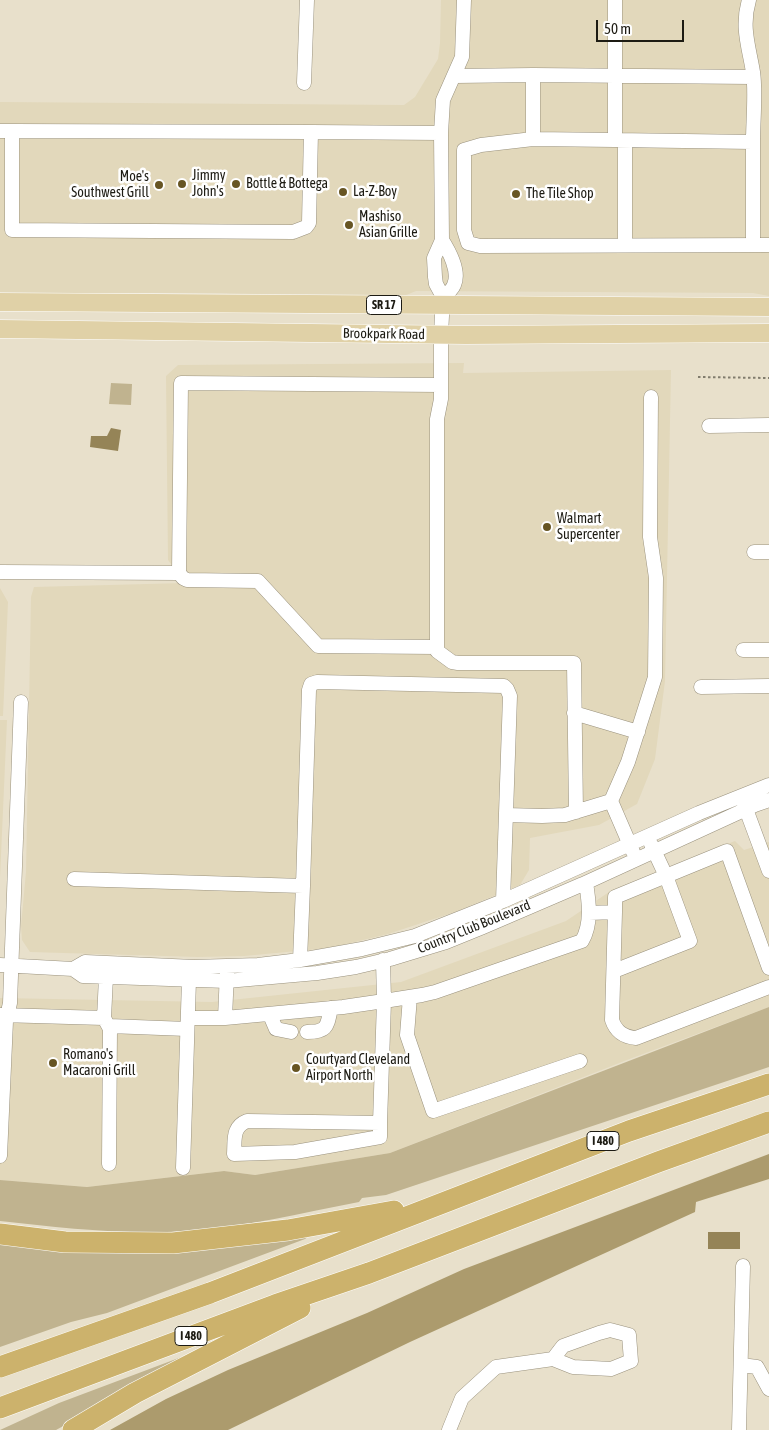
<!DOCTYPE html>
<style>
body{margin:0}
#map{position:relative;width:769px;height:1430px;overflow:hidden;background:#e8e0cb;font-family:"Asap Condensed",sans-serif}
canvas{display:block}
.scale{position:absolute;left:596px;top:20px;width:88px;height:22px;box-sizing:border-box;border:2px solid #1d1b13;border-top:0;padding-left:6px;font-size:15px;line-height:18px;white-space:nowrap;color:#1d1b13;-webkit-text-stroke:4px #fff;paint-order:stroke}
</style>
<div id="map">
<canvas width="769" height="1430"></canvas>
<div class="scale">50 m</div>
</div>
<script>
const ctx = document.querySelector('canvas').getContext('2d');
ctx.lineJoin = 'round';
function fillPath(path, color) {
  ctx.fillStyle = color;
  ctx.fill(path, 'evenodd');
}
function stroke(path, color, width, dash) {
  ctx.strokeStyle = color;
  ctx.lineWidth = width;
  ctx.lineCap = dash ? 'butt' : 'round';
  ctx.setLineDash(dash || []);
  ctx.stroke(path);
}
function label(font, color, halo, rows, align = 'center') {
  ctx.font = font + ' "Asap Condensed",sans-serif';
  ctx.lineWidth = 5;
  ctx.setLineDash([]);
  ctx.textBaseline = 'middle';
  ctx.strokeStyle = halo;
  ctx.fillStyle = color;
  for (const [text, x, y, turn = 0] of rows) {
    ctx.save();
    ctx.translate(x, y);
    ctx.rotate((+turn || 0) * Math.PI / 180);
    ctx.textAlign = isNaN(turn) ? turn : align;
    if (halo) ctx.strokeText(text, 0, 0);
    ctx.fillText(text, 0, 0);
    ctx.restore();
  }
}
const built = new Path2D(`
 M441,0h328v296l-16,-3 -337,-2 -17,7 -178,-5h-221v-191l404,3 11,-8 23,-38 2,-16z
 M464,363l-1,10 208,-3 -6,311 -10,78 -18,45 -38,21 -69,13 -1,32 -9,15 -65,27 -67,22 -58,14 -86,8 -46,1 -168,-5 -8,-12 -1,-14 5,-54 5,-275 3,-10 151,-4 -17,-23 -2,-184 12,-11z
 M0,588l8,14 -5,114h-3z
 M0,720h7l-7,158z
 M735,841l9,9 25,-8v165l-142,53 -237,93 -135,22 -31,-4 -137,16 -87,-7v-182l212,4 189,-20 165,-61 46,-31z`);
const green = new Path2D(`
 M111,383l21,1 -1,21 -22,-1z
 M769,1007v60l-383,128 -24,3 -3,4c-57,11 -114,25 -173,29 -62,4 -124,-3 -186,-10v-41l87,7 137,-16 31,4 135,-22z
 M313,1232l-8,7 -198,74 -36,9 -71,25v-105z
 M208,1347l-152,83h-56l59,-27z`);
const forest = new Path2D(`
 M769,1154v25l-73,23 -1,10 -285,130 -182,88h-118l56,-31 62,-29 139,-57 97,-44z`);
const water = new Path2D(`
 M111,428l10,2 -3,21 -28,-4 1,-11h16z
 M708,1232h32v17h-32z`);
const path = new Path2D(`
 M698,377l71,1`);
const minor = new Path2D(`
 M749,0c-8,27 0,47 4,72 3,19 0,49 0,70
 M533,75l220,2
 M455,76l78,-1v64l-52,6 -17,5v80l4,13 12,3 289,-1
 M304,83l3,-83
 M0,131h12l299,1 -2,91 -3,4 -13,5 -281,-2v-99
 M311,132l130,1 1,107 -8,18 1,19 1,7 7,13c4,-3 9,-7 11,-12 6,-13 -5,-34 -12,-45
 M441,133l2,-33 19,-43 2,-57
 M533,139l82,1v-140
 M615,140l138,2v103
 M625,245v-104
 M443,297l-2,37v65l-4,20v232l15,11 6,1h116l2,149
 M709,426l60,-1
 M754,552h15
 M0,572l179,1 2,-190 260,2
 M179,573l4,5 4,2 71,1 60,65 119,1
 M743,650h26
 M701,687l68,-1
 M574,713l64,19
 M611,801l17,-39 27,-85 1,-99 -6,-41 1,-140
 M743,801l26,70
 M506,815l36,1 23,-1 46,-14 22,51
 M74,879l229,7 -3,74
 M303,886l6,-196 2,-6 6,-2 187,4 3,3 3,7 -7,205
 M615,912l-3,108c4,12 12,17 24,18l133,-51
 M589,913l26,-1v-15l51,-21 -15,-32
 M0,965l73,4 10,7 144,5 90,-8 39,-6 34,-8 56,-17 37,-15 100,-43 172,-79 14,-5
 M73,969l12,-7 109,5 64,-2 42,-5 62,-11 53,-13 88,-35 196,-88 70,-28
 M614,971l76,-30 -24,-65 61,-25 42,117
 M410,997l-3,38 26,76 147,-50
 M0,1015l104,3 2,-41
 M270,1015l6,14 15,3
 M104,1018l6,11 -1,135
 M188,1018h37l2,-46
 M225,1018l118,-11 41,-6 -1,-41
 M109,1026l78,3
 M307,1032c21,0 20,-6 24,-24
 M380,1123v14l-85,15 -61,2c1,-14 -2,-27 13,-33l133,2 4,-122 38,-6 13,-3 147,-51c10,-17 7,-40 4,-58
 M0,1156l6,-135 4,-18 11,-301
 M183,1168l6,-188
 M741,1365l16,2 12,22
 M449,1430l13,-32 34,-31 57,-8 20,8 38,2 20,-8 -2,-26 -19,-5 -11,3 -36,13 -10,13
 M739,1430l4,-164`);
const major = new Path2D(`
 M0,302l769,5
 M0,329l466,6 303,-2`);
const highway = new Path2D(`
 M0,1234l65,8 108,1 115,-13 106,-19
 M0,1367l210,-74 419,-162 140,-47
 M0,1408l275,-103 94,-32 289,-111 111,-40
 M73,1430l62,-37 165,-85`);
const markers = [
 [182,184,5,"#675523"],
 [236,184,5,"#675523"],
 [159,185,5,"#675523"],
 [343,192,5,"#675523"],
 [516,194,5,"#675523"],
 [349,225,5,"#675523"],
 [547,527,5,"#675523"],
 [53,1063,5,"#675523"],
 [296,1068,5,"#675523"]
];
const shields = [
 [384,305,35],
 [603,1141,32],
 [191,1336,32]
];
const shieldNames = [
 ["SR 17",384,305],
 ["I 480",603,1141],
 ["I 480",191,1336]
];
const poiNames = [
 ["Jimmy",192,176],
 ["John's",192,192],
 ["Moe's",149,177,"right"],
 ["Southwest Grill",149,193,"right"],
 ["Bottle & Bottega",246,184],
 ["La-Z-Boy",353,192],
 ["The Tile Shop",526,194],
 ["Mashiso",359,217],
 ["Asian Grille",359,233],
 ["Walmart",557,519],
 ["Supercenter",557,535],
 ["Romano's",63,1055],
 ["Macaroni Grill",63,1071],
 ["Courtyard Cleveland",306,1060],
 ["Airport North",306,1076]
];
const streetNames = [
 ["Brookpark Road",384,334,1],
 ["Country Club Boulevard",474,927,-22]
];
fillPath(built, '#e2d8bb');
fillPath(green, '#c0b38f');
fillPath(forest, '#ac9b6d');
fillPath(water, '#958457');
stroke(minor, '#9a927e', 15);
stroke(major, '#fff', 19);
stroke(highway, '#fff', 22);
stroke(path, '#817c6d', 2, [2.5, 2.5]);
stroke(minor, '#fff', 14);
stroke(major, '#e0d1a7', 18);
stroke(highway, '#ccb26c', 21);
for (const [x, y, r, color] of markers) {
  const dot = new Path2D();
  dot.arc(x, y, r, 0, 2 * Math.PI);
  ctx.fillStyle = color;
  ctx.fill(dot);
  stroke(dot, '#fff', 2);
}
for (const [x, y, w] of shields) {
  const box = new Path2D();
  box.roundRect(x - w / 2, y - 9.5, w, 19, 4);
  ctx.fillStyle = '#fff';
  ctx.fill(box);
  stroke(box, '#1d1b13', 1);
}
label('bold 12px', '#1d1b13', null, shieldNames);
label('14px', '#1d1b13', '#fff', poiNames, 'left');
label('14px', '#1d1b13', '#fff', streetNames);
</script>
